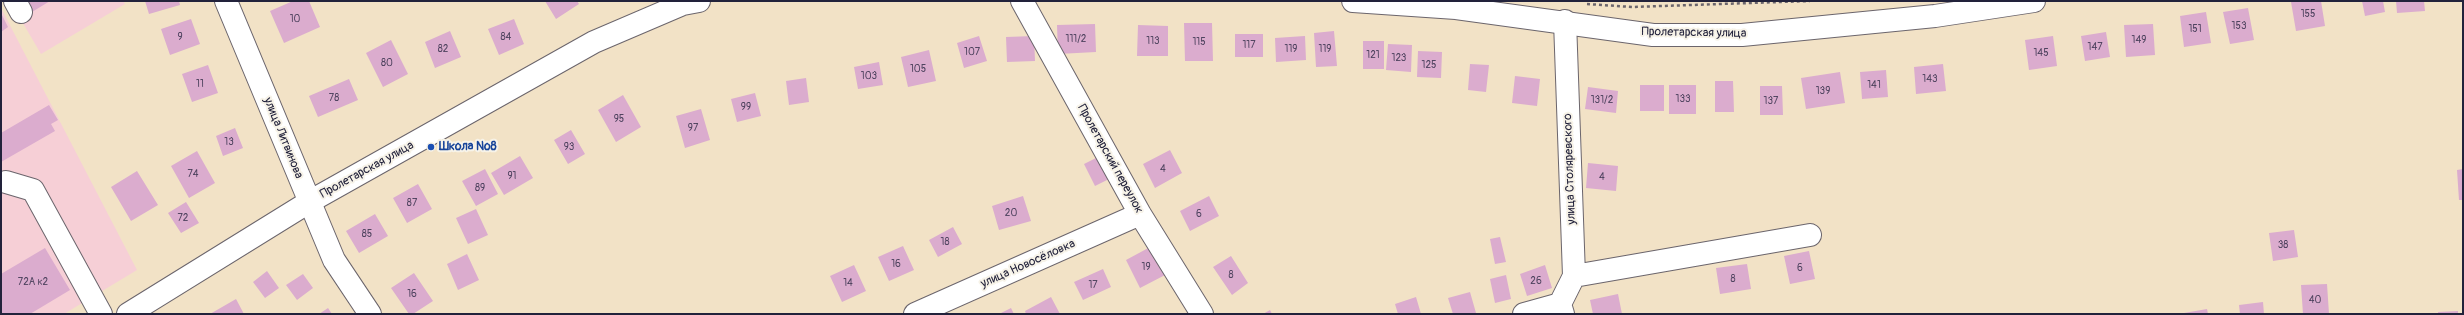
<!DOCTYPE html>
<meta charset="utf-8">
<style>
body{margin:0}
#map{position:relative;width:2464px;height:315px;overflow:hidden;background:#f2e2c6;font-family:Pangolin,sans-serif}
canvas{display:block}
.frame{position:absolute;inset:0;border:2px solid #22223b;pointer-events:none}
</style>
<div id="map">
<canvas width="2464" height="315"></canvas>
<div class="frame"></div>
</div>
<script>
const ctx = document.querySelector('canvas').getContext('2d');
ctx.lineJoin = 'round';
function fillPath(path, color) {
  ctx.fillStyle = color;
  ctx.fill(path, 'evenodd');
}
function stroke(path, color, width, dash) {
  ctx.strokeStyle = color;
  ctx.lineWidth = width;
  ctx.lineCap = dash ? 'butt' : 'round';
  ctx.setLineDash(dash || []);
  ctx.stroke(path);
}
function label(font, color, halo, rows, align = 'center') {
  ctx.font = font + ' Pangolin,sans-serif';
  ctx.lineWidth = 4;
  ctx.setLineDash([]);
  ctx.textBaseline = 'middle';
  ctx.strokeStyle = halo;
  ctx.fillStyle = color;
  for (const [text, x, y, turn = 0] of rows) {
    ctx.save();
    ctx.translate(x, y);
    ctx.rotate((+turn || 0) * Math.PI / 180);
    ctx.textAlign = isNaN(turn) ? turn : align;
    if (halo) ctx.strokeText(text, 0, 0);
    ctx.fillText(text, 0, 0);
    ctx.restore();
  }
}
const built = new Path2D(`
 M10,1h113l2,3 -84,50z
 M1,8l136,262 -73,44h-63z`);
const building = new Path2D(`
 M26,1h24l-18,11z
 M145,1h34l1,4 -31,9z
 M293,1h16l11,26 -36,16 -14,-32z
 M545,1h32l2,3 -23,15z
 M2299,1h22l4,25 -29,5 -5,-29z
 M2362,1h21l2,11 -20,4z
 M2396,1h28l1,10 -28,2z
 M2248,8l6,32 -24,4 -7,-32z
 M2206,12l5,31 -27,4 -4,-31z
 M1,13l7,14 -7,5z
 M191,19l9,25 -30,11 -9,-26z
 M514,19l10,25 -25,11 -11,-26z
 M1184,23h28l1,38h-28z
 M1095,24l1,28 -38,2 -1,-29z
 M2153,24l2,31 -29,2 -2,-32z
 M1138,25l30,1v30h-31z
 M450,31l11,26 -26,11 -10,-26z
 M1334,31l3,35 -21,1 -2,-34z
 M2106,32l4,25 -25,4 -4,-25z
 M1235,34h28v23h-28z
 M979,36l8,25 -23,7 -7,-25z
 M1034,36l1,25 -28,1 -1,-25z
 M1305,36l1,24 -30,2 -1,-24z
 M2053,36l4,30 -28,4 -4,-30z
 M391,40l17,34 -25,13 -17,-34z
 M1363,41h21v28h-21z
 M1388,44l24,1 -1,27 -25,-2z
 M929,50l7,31 -28,6 -7,-30z
 M1418,51l24,1 -1,26 -24,-1z
 M879,62l4,23 -25,4 -4,-22z
 M1470,64l19,1 -3,27 -18,-2z
 M1943,64l3,27 -30,3 -2,-27z
 M208,65l10,28 -26,9 -10,-28z
 M1886,70l2,27 -26,2 -2,-27z
 M1840,72l5,31 -39,6 -5,-31z
 M1515,76l25,3 -3,27 -25,-3z
 M806,78l3,24 -20,3 -3,-24z
 M349,79l9,21 -40,17 -9,-21z
 M1715,81h18l1,31h-19z
 M1640,85h24v26h-24z
 M1669,85h27v29h-27z
 M1760,86h22l1,29h-23z
 M1588,87l30,4 -2,22 -31,-4z
 M755,93l6,23 -24,6 -6,-23z
 M623,95l18,32 -25,15 -18,-32z
 M49,105l9,15 -7,4 4,7 -54,31v-29z
 M701,109l9,31 -25,8 -9,-32z
 M235,128l8,20 -20,8 -7,-20z
 M571,130l14,24 -17,10 -14,-24z
 M1170,150l12,23 -27,15 -12,-24z
 M197,151l18,32 -26,15 -18,-32z
 M1104,154l11,22 -20,10 -11,-22z
 M520,156l13,22 -29,17 -13,-22z
 M1588,163l30,3 -2,25 -30,-3z
 M485,169l13,25 -22,12 -14,-25z
 M2463,169v31h-4l-2,-30z
 M137,171l21,34 -27,16 -20,-34z
 M418,184l14,25 -25,14 -14,-25z
 M1023,196l8,25 -32,9 -7,-24z
 M1209,196l10,20 -29,15 -10,-20z
 M186,202l13,21 -18,10 -13,-20z
 M476,209l12,26 -20,9 -12,-26z
 M375,214l13,22 -29,17 -13,-22z
 M953,227l9,17 -24,13 -9,-17z
 M2294,230l4,27 -25,4 -4,-28z
 M1500,237l6,25 -11,2 -5,-25z
 M903,246l11,24 -25,11 -11,-24z
 M1152,246l15,28 -27,14 -14,-28z
 M45,248l25,42 -40,24h-29v-40z
 M1809,251l6,28 -25,5 -6,-28z
 M467,254l12,26 -21,10 -11,-26z
 M1231,256l17,27 -16,12 -19,-28z
 M1747,264l4,25 -31,5 -4,-26z
 M854,265l12,26 -24,11 -12,-26z
 M1545,265l7,23 -25,8 -7,-22z
 M1103,269l8,18 -28,13 -9,-18z
 M267,271l12,17 -14,10 -12,-16z
 M414,273l19,28 -20,13h-4l-18,-26z
 M303,274l10,14 -16,12 -11,-15z
 M1506,275l5,24 -16,4 -5,-24z
 M2327,284l2,30h-26l-2,-29z
 M1470,292l6,21 -23,1 -5,-16z
 M1618,294l4,20h-29l-3,-14z
 M1051,297l9,17h-34l-1,-3z
 M1416,297l5,17h-23l-3,-10z
 M236,299l8,15h-34z
 M2263,302l1,12h-24l-1,-9z
 M328,308l4,6h-13z
 M1011,308l3,6h-15z
 M2207,309l1,5h-24v-1z
 M1270,310l2,4h-9z
 M2458,311v3h-20v-2z`);
const path = new Path2D(`
 M1587,4l45,3 178,-6`);
const minor = new Path2D(`
 M15,1l6,11
 M226,1l108,259 36,54
 M1022,1l118,213 62,100
 M6,182l27,8 68,124
 M1574,276l236,-41
 M915,314l225,-100
 M1524,314l36,-10
 M1563,314l-3,-10 14,-28 -9,-255`);
const major = new Path2D(`
 M1353,1l103,7 197,27h89l193,-19 99,-15
 M128,314l181,-112 285,-160 89,-38 16,-3`);
const markers = [
 [431,147,4,"#1a4fb4"]
];
const numberNames = [
 ["155",2308,14],
 ["10",295,19],
 ["153",2239,26],
 ["151",2195,29],
 ["9",180,37],
 ["84",506,37],
 ["111/2",1076,39],
 ["149",2139,40],
 ["113",1153,41],
 ["115",1199,42],
 ["117",1249,45],
 ["147",2095,47],
 ["82",443,49],
 ["119",1291,49],
 ["119",1325,49],
 ["107",972,52],
 ["145",2041,53],
 ["121",1373,55],
 ["123",1399,58],
 ["80",387,63],
 ["125",1429,65],
 ["105",918,69],
 ["103",869,76],
 ["143",1930,79],
 ["11",200,84],
 ["141",1874,85],
 ["139",1823,91],
 ["78",334,98],
 ["133",1683,99],
 ["131/2",1602,100],
 ["137",1771,101],
 ["99",746,107],
 ["95",619,119],
 ["97",693,128],
 ["13",229,142],
 ["93",569,147],
 ["4",1163,169],
 ["74",193,174],
 ["91",512,176],
 ["4",1602,177],
 ["89",480,188],
 ["87",412,203],
 ["20",1011,213],
 ["6",1199,214],
 ["72",183,218],
 ["85",367,234],
 ["18",945,242],
 ["38",2283,245],
 ["16",896,264],
 ["19",1146,267],
 ["6",1800,268],
 ["8",1231,275],
 ["8",1733,279],
 ["26",1536,281],
 ["72А к2",33,282],
 ["14",848,283],
 ["17",1093,285],
 ["16",412,294],
 ["40",2315,300]
];
const streetNames = [
 ["Пролетарская улица",1694,33,1],
 ["улица Литвинова",283,138,68],
 ["Пролетарский переулок",1110,159,61],
 ["улица Столяревского",1570,169,-92],
 ["Пролетарская улица",367,170,-29],
 ["улица Новосёловка",1028,264,-24]
];
const transitNames = [
 ["Школа №8",439,147]
];
fillPath(built, '#f6cfd6');
fillPath(building, '#dbacce');
stroke(minor, '#6b656c', 24);
stroke(major, '#6b656c', 24);
stroke(path, '#6b656c', 2.5, [3, 3]);
stroke(minor, '#fff', 22);
stroke(major, '#fff', 22);
for (const [x, y, r, color] of markers) {
  const dot = new Path2D();
  dot.arc(x, y, r, 0, 2 * Math.PI);
  ctx.fillStyle = color;
  ctx.fill(dot);
  stroke(dot, '#f7f3e8', 1.5);
}
label('10px', '#504460', null, numberNames);
label('12px', '#22223b', '#f7f3e8', streetNames);
label('bold 12px', '#164399', '#f7f3e8', transitNames, 'left');
</script>
